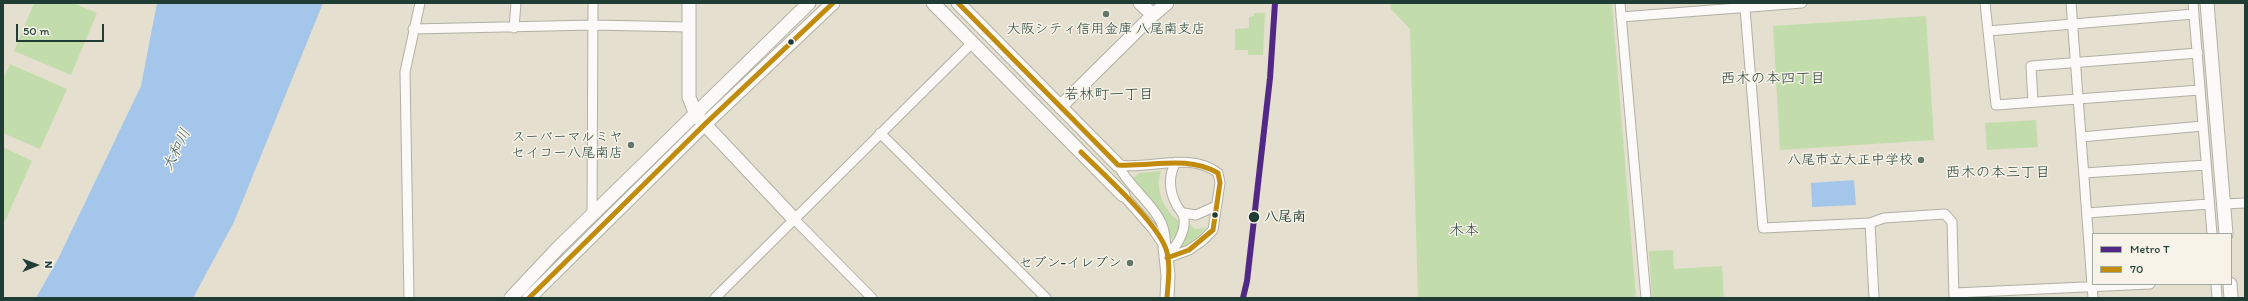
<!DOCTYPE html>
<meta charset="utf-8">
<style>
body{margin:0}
#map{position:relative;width:2248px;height:301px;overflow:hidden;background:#e5dfcf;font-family:Itim,sans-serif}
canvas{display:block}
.frame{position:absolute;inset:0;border:4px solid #1f3d34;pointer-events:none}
.legend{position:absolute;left:2092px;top:233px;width:140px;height:52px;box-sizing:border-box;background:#f7f3e8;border:1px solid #a1aaa0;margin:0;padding:5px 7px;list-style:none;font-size:12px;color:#1f3d34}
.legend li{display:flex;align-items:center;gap:8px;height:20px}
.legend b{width:20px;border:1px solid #a1aaa0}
.north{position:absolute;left:16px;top:245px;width:40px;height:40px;-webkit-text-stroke:3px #f7f3e8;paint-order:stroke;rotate:89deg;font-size:11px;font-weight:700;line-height:16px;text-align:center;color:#1f3d34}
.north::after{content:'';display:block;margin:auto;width:14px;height:18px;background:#1f3d34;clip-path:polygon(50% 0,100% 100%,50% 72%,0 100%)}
.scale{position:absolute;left:16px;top:24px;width:88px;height:18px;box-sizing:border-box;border:2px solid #1f3d34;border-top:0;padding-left:5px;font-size:12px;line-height:14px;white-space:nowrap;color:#1f3d34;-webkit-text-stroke:3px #f7f3e8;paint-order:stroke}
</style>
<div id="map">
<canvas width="2248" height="301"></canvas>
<div class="frame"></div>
<ul class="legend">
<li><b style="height:5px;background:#522886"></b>Metro T</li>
<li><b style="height:5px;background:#c18c0d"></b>70</li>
</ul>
<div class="north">N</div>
<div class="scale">50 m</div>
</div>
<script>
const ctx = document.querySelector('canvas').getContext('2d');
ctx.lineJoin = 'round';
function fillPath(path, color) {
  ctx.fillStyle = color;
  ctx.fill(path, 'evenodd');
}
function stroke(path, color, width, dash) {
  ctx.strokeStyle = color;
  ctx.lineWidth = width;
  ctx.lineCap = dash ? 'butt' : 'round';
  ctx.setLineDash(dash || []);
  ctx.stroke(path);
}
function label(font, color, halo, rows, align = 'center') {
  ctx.font = font + ' Itim,"Klee One",sans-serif';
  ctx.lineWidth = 3;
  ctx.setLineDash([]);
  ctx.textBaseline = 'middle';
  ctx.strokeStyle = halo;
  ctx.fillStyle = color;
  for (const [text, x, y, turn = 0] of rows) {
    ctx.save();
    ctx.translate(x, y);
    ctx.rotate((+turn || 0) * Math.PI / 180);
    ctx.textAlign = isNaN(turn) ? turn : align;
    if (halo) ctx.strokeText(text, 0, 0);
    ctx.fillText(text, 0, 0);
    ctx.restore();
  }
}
const green = new Path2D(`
 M34,3h39l24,10 -26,62 -57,-24z
 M1390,3h222l24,295h-218l-8,-269 -19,-20z
 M1254,13h11l-2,42h-15v-5h-13v-21l14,-1v-11l5,-1z
 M1926,16l8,124 -154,10 -7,-124z
 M10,64l57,25 -27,60 -37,-16v-54z
 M2036,120l2,27 -51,3 -2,-27z
 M3,147l29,14 -27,60 -2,-1z
 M1161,171c-7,18 3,40 18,50l-2,13 -5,6 -9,-21 -30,-41 7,-5z
 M1190,224l5,5 10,-1 -10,14 -15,9 -3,-3 9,-12z
 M1673,250l1,19 48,-3 2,32h-72l-3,-47z`);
const water = new Path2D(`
 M157,3h166l-89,219 -41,76h-157l22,-39 83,-173z
 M1854,180l2,25 -44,2 -1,-24z`);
const street = new Path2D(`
 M1620,3l26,295
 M1985,3l11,102 204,-15
 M2071,3l22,295
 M2193,3l19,231
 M1745,8l18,220 107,-5 14,-5 61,-4 7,8 2,76
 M1621,17l181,-14
 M514,28l2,-25
 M413,29l180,-4 96,2
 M1988,31l206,-17
 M2033,102l-2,-36 167,-13
 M880,133l166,165
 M2081,137l122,-11
 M1118,165c33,5 71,-14 100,8l2,10 -7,47 -11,11 -13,9 -22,8
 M1118,165c14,29 51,46 47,82
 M2084,173l122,-8
 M1123,195l29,33 13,19
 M2224,204l21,-1
 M1184,213l12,2 20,-9
 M2087,213l122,-9
 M592,216l1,-213
 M794,219l78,79
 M1870,223l4,75
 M1167,258c7,-10 16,-21 17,-33 1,-10 -2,-12 -7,-19 -8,-15 -9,-30 -1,-44
 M2216,284l1,14
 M1954,293l196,-9
 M409,298l-4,-226 15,-69
 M715,298l257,-255`);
const secondary = new Path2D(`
 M689,3v94l7,18 98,104
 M933,3l190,192
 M958,3l160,162
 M1140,3l13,12
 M2207,3l19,231
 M1060,107l93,-92 14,-12
 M1165,247l3,28 -1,23
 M2230,284l1,14
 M511,298l47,-50 251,-245
 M529,298l176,-174 128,-121`);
const bus1 = new Path2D(`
 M958,3l160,162c35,2 68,-10 100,8l2,10 -7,47 -24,20 -22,8
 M1081,152c22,22 75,69 85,97 5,15 2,34 1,49
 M529,298l176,-174 128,-121`);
const metro1 = new Path2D(`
 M1243,298l4,-17 23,-203 5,-75`);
const markers = [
 [1106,14,4,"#64766a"],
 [791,42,3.5,"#1f3d34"],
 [631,145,4,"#64766a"],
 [1921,160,4,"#64766a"],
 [1215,215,3.5,"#1f3d34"],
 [1254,217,6,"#1f3d34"],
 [1130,263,4,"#64766a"]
];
const poiNames = [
 ["大阪シティ信用金庫 八尾南支店",1106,29,"center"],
 ["スーバーマルミヤ",623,137],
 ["セイコー八尾南店",623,153],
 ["八尾市立大正中学校",1913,160],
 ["セブン-イレブン",1122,263]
];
const stopNames = [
 ["八尾南",1264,217]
];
const neighbourhoodNames = [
 ["西木の本四丁目",1773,79],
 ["若林町一丁目",1109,95],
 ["西木の本三丁目",1998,173],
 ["木本",1464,231]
];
const waterNames = [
 ["大和川",177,150,-64]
];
fillPath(green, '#c2ddab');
fillPath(water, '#a3c6ea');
stroke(street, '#b1b0a5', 11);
stroke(secondary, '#b1b0a5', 15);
stroke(street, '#fbfaf8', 9);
stroke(secondary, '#fbfaf8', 13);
stroke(bus1, '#c18c0d', 5);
stroke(metro1, '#522886', 6);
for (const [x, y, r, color] of markers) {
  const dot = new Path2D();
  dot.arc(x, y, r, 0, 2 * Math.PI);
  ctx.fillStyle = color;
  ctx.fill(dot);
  stroke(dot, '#f7f3e8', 1.5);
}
label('14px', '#1f3d34', '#f7f3e8', poiNames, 'right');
label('bold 14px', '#1f3d34', '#f7f3e8', stopNames, 'left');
label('15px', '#1f3d34', '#f7f3e8', neighbourhoodNames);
label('italic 15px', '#395c64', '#f7f3e8', waterNames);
</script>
